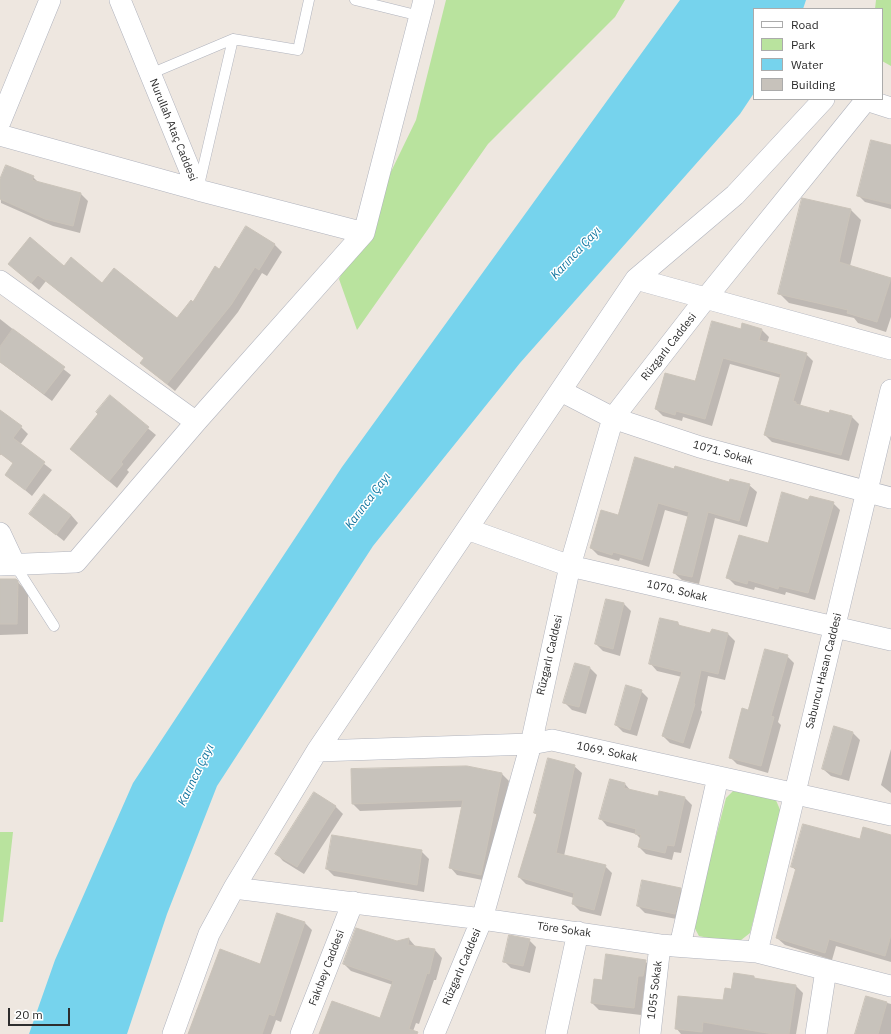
<!DOCTYPE html>
<meta charset="utf-8">
<style>
body{margin:0}
#map{position:relative;width:891px;height:1034px;overflow:hidden;background:#eee7e0;font-family:"IBM Plex Sans",sans-serif}
canvas{display:block}
.legend{position:absolute;left:753px;top:8px;width:130px;height:92px;box-sizing:border-box;background:#fff;border:1px solid #ababab;margin:0;padding:5px 7px;list-style:none;font-size:12px;color:#2d2d2d}
.legend li{display:flex;align-items:center;gap:8px;height:20px}
.legend b{width:20px;border:1px solid #ababab}
.scale{position:absolute;left:8px;top:1008px;width:62px;height:18px;box-sizing:border-box;border:2px solid #2d2d2d;border-top:0;padding-left:5px;font-size:12px;line-height:14px;white-space:nowrap;color:#2d2d2d;-webkit-text-stroke:3px #fff;paint-order:stroke}
</style>
<div id="map">
<canvas width="891" height="1034"></canvas>
<ul class="legend">
<li><b style="height:5px;background:#fff"></b>Road</li>
<li><b style="height:11px;background:#b9e39e"></b>Park</li>
<li><b style="height:11px;background:#76d3ed"></b>Water</li>
<li><b style="height:11px;background:#c7c2bb"></b>Building</li>
</ul>
<div class="scale">20 m</div>
</div>
<script>
const ctx = document.querySelector('canvas').getContext('2d');
ctx.lineJoin = 'round';
function fillPath(path, color) {
  ctx.fillStyle = color;
  ctx.fill(path, 'evenodd');
}
function stroke(path, color, width, dash) {
  ctx.strokeStyle = color;
  ctx.lineWidth = width;
  ctx.lineCap = dash ? 'butt' : 'round';
  ctx.setLineDash(dash || []);
  ctx.stroke(path);
}
function label(font, color, halo, rows, align = 'center') {
  ctx.font = font + ' "IBM Plex Sans",sans-serif';
  ctx.lineWidth = 3;
  ctx.setLineDash([]);
  ctx.textBaseline = 'middle';
  ctx.strokeStyle = halo;
  ctx.fillStyle = color;
  for (const [text, x, y, turn = 0] of rows) {
    ctx.save();
    ctx.translate(x, y);
    ctx.rotate((+turn || 0) * Math.PI / 180);
    ctx.textAlign = isNaN(turn) ? turn : align;
    if (halo) ctx.strokeText(text, 0, 0);
    ctx.fillText(text, 0, 0);
    ctx.restore();
  }
}
const green = new Path2D(`
 M446,0h179l-10,17 -127,127 -131,186 -18,-51 77,-159z
 M876,0h15v66l-9,-5v-52h-7z
 M733,791l42,7 6,14 -31,121 -14,11 -37,-8 -6,-11 33,-127z
 M0,832h13l-10,90h-3z`);
const water = new Path2D(`
 M680,0h126l-3,9h-49v84l-14,21 -220,249 -147,183 -156,240 -50,128 -40,120h-98l26,-74 78,-177 209,-316z`);
const shadow = new Path2D(`
 M891,146v63l-26,-7 -7,-7z
 M7,166l26,11 6,6 42,11 7,7 -8,32 -27,-7 -52,-23 -1,-21z
 M851,210l10,10 -11,46 41,14v37l-5,15 -28,-9 -4,-5 -65,-15 -10,-10z
 M247,227l28,18 7,7 -15,24 -5,-3 -24,39 -63,79 -34,-28 4,-4 -99,-78 -7,9 -22,-19 47,-4 113,53 43,-50z
 M0,319l71,56 -19,26 -52,-39z
 M741,330h21l7,7 -2,6 39,11 7,7 -13,45 30,8 22,3 7,7 -10,37 -77,-19 -7,-7 16,-57 -51,-14 -18,62 -29,-9 -1,4 -19,-5 -7,-7 40,-27z
 M110,397l46,38 -29,35 2,2 -12,16 -46,-39 28,-35z
 M0,415l21,12 7,7 -8,11 32,25 -20,26 -26,-22 8,-10 -14,-11z
 M675,470l55,13 19,2 8,7 -10,35 -32,-9 -16,66 -17,-4 -8,-7 15,-56 -24,-7 -16,57 -29,-9 -1,3 -21,-6 -7,-7 27,-32z
 M809,501l24,2 7,7 -25,90 -29,-8 -1,3 -30,-8 -1,3 -19,-5 -8,-8 41,-33z
 M30,514l41,1 7,8 -14,18z
 M0,580h16l12,13v41l-28,1z
 M624,604l7,7 -11,45 -17,-5 -7,-7z
 M678,623l3,4 30,7h17l7,7 -10,39 -17,-4 -7,34 1,2 -12,37 -20,-6 -7,-7 19,-59 -25,-6 -7,-8z
 M787,656l7,7 -16,59 3,3 -13,48 -31,-9 -7,-7 19,-46z
 M590,668l7,7 -11,39 -14,-4 -7,-7z
 M641,691l7,7 -11,38 -14,-4 -7,-7z
 M853,733l7,7 -11,41 -18,-5 -8,-7z
 M891,749v44l-10,-8z
 M574,766l8,7 -18,83 41,10 7,7 -11,43 -21,-5 -7,-7 1,-6 -48,-14 -7,-7 19,-61 -3,-3z
 M467,767l35,7 7,7 -21,100 -31,-6 -7,-8 13,-60 -103,4 -7,-7z
 M625,784l6,7 27,6 27,1 7,7 -11,48 -7,-1 -2,8 -26,-6 -7,-7 2,-8 -5,-5 -29,-8 -7,-8z
 M335,806l8,8 -39,60 -21,-13 -7,-8z
 M891,837v125l-55,-16 -4,14 -47,-15 -8,-7 20,-67 -5,-4 69,-27z
 M421,851l8,8 -5,33 -90,-16 -7,-7z
 M680,889l7,7 -5,24 -37,-7 -7,-7z
 M278,914l27,9 7,7 -31,92 -5,-2 -5,14h-82l8,-25h2l61,-44z
 M409,939l7,8 19,3 7,8 -6,22h-2l-15,44 -3,-1 -4,11h-92l61,-14 12,-35 -42,-14 -7,-7 53,-22z
 M529,940l7,7 -6,26 -19,-5 -7,-7z
 M645,961l7,7 -2,15 -5,-1 -4,33 -42,-5 -7,-7 11,-22z
 M754,977l2,3 40,6 7,7 -7,41h-115l-5,-6 48,-26 8,-11z
 M866,997l25,7v30h-35z`);
const building = new Path2D(`
 M871,140l20,5v59l-34,-8z
 M6,165l28,11 -2,4 49,13 -8,33 -28,-7 -45,-20v-20z
 M802,198l49,11 -12,53 52,16 -14,44 -30,-9 1,-3 -70,-16z
 M246,226l29,18 -16,26 -4,-3 -24,38 -64,79 -27,-21 4,-5 -106,-83 -7,8 -23,-19 22,-27 34,29 7,-9 31,26 12,-15 63,50 14,-18 2,2 22,-36 4,3z
 M712,321l29,8 1,-6 20,6 -3,11 48,13 -14,48 3,1v2l33,9 1,-3 22,6 -11,39 -77,-20 17,-61 -58,-16 -18,61 -29,-8 -1,4 -20,-6 10,-36 30,8z
 M13,329l52,38 -21,27 -44,-32v-15z
 M110,395l39,32 -28,35 2,2 -14,17 -39,-32 28,-35 -2,-2z
 M0,410l22,16 -9,12 32,24 -20,28 -20,-15 8,-12 -12,-9 -1,1z
 M635,457l39,12 1,-3 54,16 1,-3 20,5 -11,37 -31,-9 -16,65 -19,-4 16,-61 -31,-9 -16,57 -29,-8 -1,3 -22,-7 11,-38 17,5z
 M782,492l26,8 2,-4 24,6 -26,91 -29,-7 -1,3 -30,-9 -1,4 -21,-6 13,-43 29,8z
 M44,494l27,21 -15,20 -27,-21z
 M0,579h16l2,2 -1,43h-17z
 M606,599l18,4 -11,46 -18,-5z
 M660,618l18,4v3l32,8 2,-4 16,4 -10,41 -17,-4 -7,33 1,1 -12,39 -21,-7 20,-64 -33,-8z
 M765,649l23,6 -17,61 3,1 -13,49 -32,-8 13,-50 6,2z
 M575,663l15,4 -11,40 -16,-4z
 M626,685l16,5 -12,40 -15,-5z
 M834,726l19,6 -12,43 -19,-6z
 M548,758l27,7 -19,88 50,12 -12,45 -22,-6 2,-11 -56,-16 19,-63 -3,-1z
 M467,766l35,7 -21,102 -32,-7 14,-68 -111,4 -1,-35z
 M610,779l15,4 -1,5 34,8 1,-5 26,6 -11,49 -7,-1 -2,8 -27,-6 3,-12 -6,-1 1,-5 -37,-10z
 M314,792l22,14 -39,61 -22,-13z
 M803,824l57,15 3,-12 28,8v100l-6,21 -56,-17 -4,14 -49,-15 20,-70 -5,-1z
 M332,835l90,15 -5,35 -91,-16z
 M642,880l39,8 -6,26 -38,-8z
 M277,913l28,9 -31,94 -5,-2 -7,20h-74l32,-85 40,15z
 M356,928l41,13 12,-3 -1,7 27,4 -6,25 -2,-1 -18,56 9,3 -1,2h-98l13,-33 48,17 13,-37 -50,-17z
 M509,935l21,4 -7,27 -20,-4z
 M606,954l40,6 -3,16h-5l-4,32 -43,-5 3,-24 8,1z
 M734,973l20,3v2l42,7 -7,49h-16l-70,-12 -1,10 -27,-3 3,-33 45,4 2,-12 6,1z
 M866,996l21,6 -9,32h-23z`);
const service = new Path2D(`
 M355,0l65,16
 M150,74l83,-35 65,11 11,-50
 M199,185l34,-146
 M15,565l39,61`);
const minor = new Path2D(`
 M120,0l78,190 166,43
 M0,122l50,-122
 M0,135l198,55
 M636,279l255,70
 M0,281l196,141
 M561,391l52,27 87,29 191,51
 M467,529l103,37 321,74
 M0,533l15,32
 M0,565l76,-3 120,-140 168,-189 60,-233
 M317,751l214,-7 21,-4 339,75
 M234,888l248,31 178,26 97,7 134,34
 M680,946l38,-169
 M757,952l134,-562
 M173,1034l36,-100 25,-46 83,-137 319,-472 99,-84 89,-96
 M301,1034l52,-132
 M434,1034l48,-115 49,-175 39,-178 43,-148 93,-120 160,-198 25,8
 M556,1034l22,-102
 M650,1034l10,-89
 M816,1034l10,-64`);
const streetNames = [
 ["Nurullah Ataç Caddesi",173,130,68],
 ["Rüzgarlı Caddesi",669,347,-52],
 ["1071. Sokak",723,453,16],
 ["1070. Sokak",677,591,13],
 ["Rüzgarlı Caddesi",550,655,-77],
 ["Sabuncu Hasan Caddesi",824,671,-76],
 ["1069. Sokak",607,752,12],
 ["Töre Sokak",564,930,8],
 ["Rüzgarlı Caddesi",462,967,-67],
 ["Fakıbey Caddesi",327,968,-69],
 ["1055 Sokak",655,990,-83]
];
const waterNames = [
 ["Karınca Çayı",576,253,-47],
 ["Karınca Çayı",368,501,-53],
 ["Karınca Çayı",196,775,-64]
];
fillPath(green, '#b9e39e');
fillPath(water, '#76d3ed');
fillPath(shadow, '#0003');
fillPath(building, '#c7c2bb');
stroke(building, '#cac3b9', 1);
stroke(service, '#b0b3bd', 11);
stroke(minor, '#b0b3bd', 22);
stroke(service, '#fff', 10);
stroke(minor, '#fff', 21);
label('11px', '#2d2d2d', '#fff', streetNames);
label('italic 12px', '#10749e', '#fff', waterNames);
</script>
